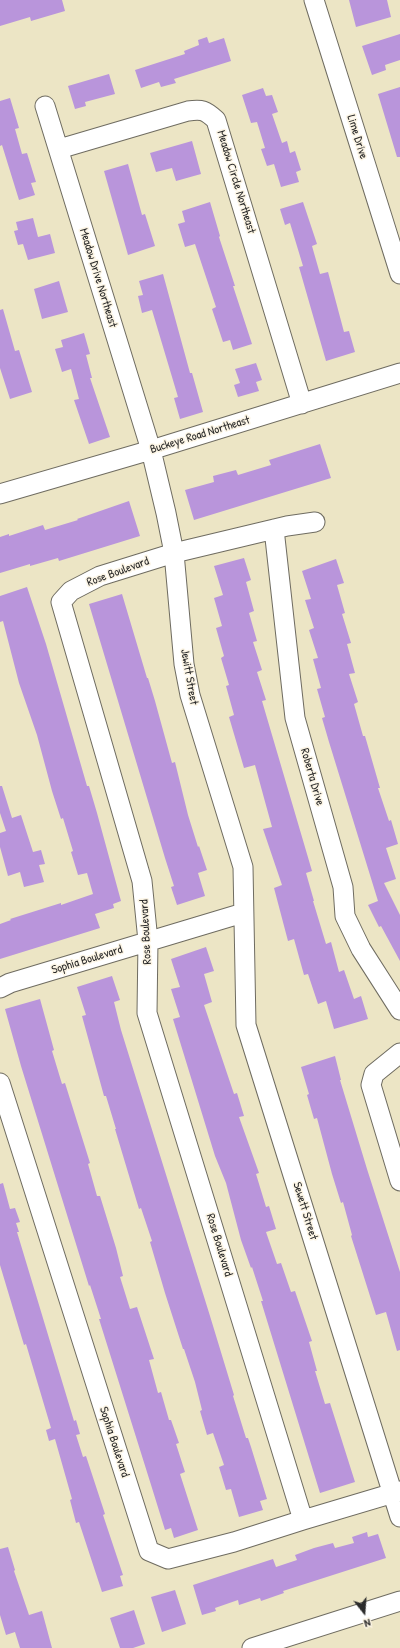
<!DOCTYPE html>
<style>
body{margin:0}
#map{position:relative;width:400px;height:1648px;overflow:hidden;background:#ece5c5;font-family:"Patrick Hand",sans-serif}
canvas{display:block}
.north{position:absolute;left:344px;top:1592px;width:40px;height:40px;-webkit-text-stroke:3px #fcf5e5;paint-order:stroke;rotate:163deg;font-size:11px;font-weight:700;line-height:16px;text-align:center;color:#2b2b2b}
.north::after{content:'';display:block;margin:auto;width:14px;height:18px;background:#2b2b2b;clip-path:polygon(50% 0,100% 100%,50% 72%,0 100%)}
</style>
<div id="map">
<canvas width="400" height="1648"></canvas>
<div class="north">N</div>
</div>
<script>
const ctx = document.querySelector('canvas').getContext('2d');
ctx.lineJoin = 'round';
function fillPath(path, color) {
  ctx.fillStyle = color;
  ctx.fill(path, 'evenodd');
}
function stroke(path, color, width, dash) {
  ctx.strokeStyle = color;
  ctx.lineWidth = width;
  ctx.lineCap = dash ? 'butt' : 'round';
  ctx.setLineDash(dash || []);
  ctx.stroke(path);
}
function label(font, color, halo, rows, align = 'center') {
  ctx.font = font + ' "Patrick Hand",sans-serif';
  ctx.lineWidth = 3;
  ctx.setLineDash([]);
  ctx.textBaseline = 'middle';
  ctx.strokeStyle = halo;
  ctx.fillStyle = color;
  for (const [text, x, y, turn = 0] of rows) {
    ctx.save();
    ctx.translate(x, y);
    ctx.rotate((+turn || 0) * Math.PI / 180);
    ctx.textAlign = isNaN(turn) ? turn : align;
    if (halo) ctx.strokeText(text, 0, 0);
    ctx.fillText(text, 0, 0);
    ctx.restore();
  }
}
const building = new Path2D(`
 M0,0h62l3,11 -34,10 -1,-4 -30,9z
 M349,0h38l4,17 -35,10z
 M400,34v26l-15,5 1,5 -14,5 -10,-29z
 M207,37l2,6 15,-5 7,23 -57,18 2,4 -15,4 -2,-5 -18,6 -6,-18 50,-16 -1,-3 15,-6 -1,-5z
 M109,74l6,20 -30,8 1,4 -11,3 -7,-23z
 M400,87v70h-3l-19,-63z
 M263,88l3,8 6,-1 6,17 -6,2 10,29 5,-2 3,12 5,-2 6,19 -5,2 3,10 -18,5 -7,-23 -7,2 -6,-17 4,-1 -8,-26 -6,1 -9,-28z
 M10,98l9,30 -4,1 7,25 5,-1 9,29 -5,1 4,12 -16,5 -17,-55 -2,1v-45z
 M192,141l9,33 -25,7 -4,-13 -16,4 -6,-19z
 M128,164l14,51 3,-1 10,32 -27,9 -24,-84z
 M210,202l10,34 -1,1 16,49h-2l19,58 -19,6 -3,-10 -7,2 -11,-33 4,-2 -21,-63 -10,3 -7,-23 7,-2 -3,-11z
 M303,202l14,42 -5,2 8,28 8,-2 16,60 5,-1 6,21 -29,9 -27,-94 4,-1 -13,-43 -5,2 -5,-16z
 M33,218l5,19 12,-3 5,19 -27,7 -5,-16 -5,1 -4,-14 4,-1 -2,-8z
 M163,274l27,99h2l11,39 -23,7 -6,-21 4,-1 -26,-87 -10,3 -4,-17 5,-1 -4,-14z
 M59,281l9,31 -26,7 -8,-30z
 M3,309l12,42 4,-1 13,42 -22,7 -10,-31v-58z
 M84,333l6,21 -4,1 6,23h-2l20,59 -21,7 -15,-44 5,-1 -8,-30 -9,3 -7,-23 8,-2 -2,-7z
 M256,363l6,17 -6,2 3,9 -21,6 -4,-12 6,-2 -5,-14z
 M320,444l11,34 -137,42 -9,-30 29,-8 -1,-6 23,-6 2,5 33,-10 -2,-5z
 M129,501l11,35 -81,25 -1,-3 -28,8v-2l-30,9v-36l9,-3v2l34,-11 2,5 33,-10 -1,-1z
 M244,558l7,22 -5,2 8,29 -5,2 8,28 -4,1 9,28 -5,2 9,28 -4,1 50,170 -6,2 8,28h-1l13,43 5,-2 8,30 5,-2 10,29 7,-3 7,23 -34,10 -8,-28 -8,3 -10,-30 -4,1 -10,-36 -6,2 -14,-53 8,-3 -19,-56 9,-2 -8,-29 -9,-33 -11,3 -15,-51 5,-2 -8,-29 3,-1 -8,-27 3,-2 -8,-28 6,-2 -8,-28 9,-3 -9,-29z
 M336,559l8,24 -7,2 8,28 -3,1 9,29 -4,1 8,29 -6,1 9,28 -4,2 9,32h2l15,52h-2l11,33 2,-1 7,24 -12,4 10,31 -12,4 16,32v46l-19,-35 -2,1 -11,-22 10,-4 -49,-159 -7,-24 3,-1 -8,-28 4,-1 -8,-29 5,-1 -9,-28 5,-2 -9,-28 6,-1 -9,-28z
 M27,587l19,57 41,142h2l8,27 24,88 -8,3 1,4 -19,6 5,14 -100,31v-35l11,-4 -1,-1 51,-16v2l32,-11 -6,-21 -9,2 -7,-23 2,-1 -10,-33 -2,1 -9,-28 -15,-56 -18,-52 -16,-62 -3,1v-26z
 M122,594l25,84h1l7,23 17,62 3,-1 13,53 10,32 1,-1 8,24 -9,3 7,23 -28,9 -6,-18 3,-1 -9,-28 -76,-254z
 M0,786h2l10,32 9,-3 12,37 8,-2 4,14 -6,1 5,17 -20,5 -4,-15 -12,4 -8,-29v-14l6,-2 -6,-18z
 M206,947l8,24 -10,3 8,28 -8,3 30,89 3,-1 7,23 -5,1 20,56 -3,1 10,33 3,-1 7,23 -10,3 11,32 4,-1 10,29 4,-1 17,50 -3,1 8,29h-2l10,33 5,-1 25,79 -35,11 -59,-192h2l-11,-34 -1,1 -10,-28 -15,-57 -11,-27 -42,-137 7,-2 -9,-28 9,-2 -9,-28z
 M112,976l8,24 -6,2 7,28 89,286 24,79 -1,1 13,42h2l3,9 16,52 -7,2 3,9 -24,7 -8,-28 -5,1 -7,-23 5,-2 -11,-32 -6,2 -7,-24 2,-1 -7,-28 -11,-33h-1l-18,-56 -15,-51 2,-1 -11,-33 -2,1 -24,-80h1l-10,-33h-2l-22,-80 4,-1 -9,-28z
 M40,999l14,51 -2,1 10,33 3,-1 25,80 -2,1 9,32h3l16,52 7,28 -3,1 10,32 7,-2 17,52 -5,1 9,33 3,-1 8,28h2l8,23 -3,1 9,28 -5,2 18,56 -24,8 -3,-10 -6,2 -13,-42 -53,-169h2l-11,-34 -1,1 -68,-220 -16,-57z
 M335,1056l6,24h-1l27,89 33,103v78l-3,1 -11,-39 -10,3 -25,-79 1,-1 -9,-33 -2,1 -9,-29 -15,-56 -3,1 -7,-24 2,-1 -8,-27z
 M3,1183l7,26 5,-1 5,14 -4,1 3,9h-2l57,189 2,-1 4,14 -4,1 7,22 3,-1 19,58 -2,1 20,60 -3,1 3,10 -21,6 -23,-70 -3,1 -6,-23 2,-1 -17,-60 -6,2 -3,-11 5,-2 -25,-84 -2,1 -24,-80v-81z
 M367,1532l1,5 10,-3 8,24 -103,33 1,2 -23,8 -1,-3 -21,7 -1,-5 -23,8 1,3 -14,4 -9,-30 80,-26 3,8 21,-7 -2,-5 19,-7 19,-5 2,5 19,-5 -2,-6z
 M8,1547l7,23 -1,1 15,44 13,-4 10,37h-32l-5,-16 -9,3 -6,-20v-66z
 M175,1590l11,34 -24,8 -11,-35z
 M134,1610l11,34 -12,4h-13l-10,-30z`);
const minor = new Path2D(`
 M314,0l86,274
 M45,106l106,344 15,63 8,40 10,111 6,31 53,172 3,158 154,492
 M59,149l129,-38c14,-2 17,-1 28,9l86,284
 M0,494l151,-44 249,-77
 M274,529l21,189 48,169 2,29 16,33 39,61
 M0,988l10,-5 233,-70
 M400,1053l-26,21 -3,11 29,96
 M0,1083l149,468 19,8 66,-17 69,-22 97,-29
 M303,1520l-156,-507 1,-72 -6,-60 -81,-279 10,-11 29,-15 74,-23 113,-27 28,-4
 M252,1648l148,-47`);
const streetNames = [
 ["Lime Drive",357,137,73],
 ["Meadow Circle Northeast",236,182,73],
 ["Meadow Drive Northeast",98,278,73],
 ["Buckeye Road Northeast",200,435,-17],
 ["Rose Boulevard",118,572,-20],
 ["Jewitt Street",189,677,80],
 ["Roberta Drive",312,777,74],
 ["Rose Boulevard",146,932,-93],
 ["Sophia Boulevard",87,960,-17],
 ["Sewett Street",305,1211,73],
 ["Rose Boulevard",219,1245,73],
 ["Sophia Boulevard",114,1442,72]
];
fillPath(building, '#b995db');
stroke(minor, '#6f6c61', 21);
stroke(minor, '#fff', 19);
label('12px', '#2b2b2b', '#fcf5e5', streetNames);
</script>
